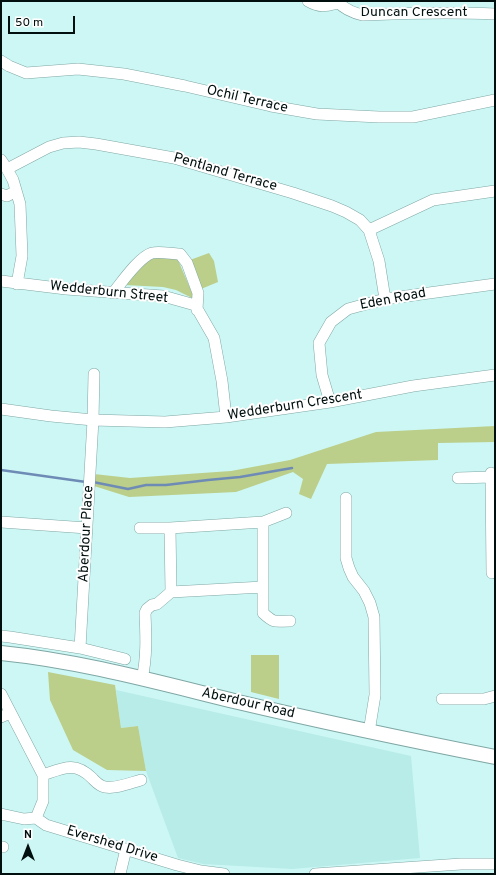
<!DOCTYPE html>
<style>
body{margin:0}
#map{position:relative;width:496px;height:875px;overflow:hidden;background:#cdf7f4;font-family:Overpass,sans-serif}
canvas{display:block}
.frame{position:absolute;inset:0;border:2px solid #020f0f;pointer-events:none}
.north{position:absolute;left:8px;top:827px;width:40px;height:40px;-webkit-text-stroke:3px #fff;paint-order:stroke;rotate:0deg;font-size:11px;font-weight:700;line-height:16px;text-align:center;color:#020f0f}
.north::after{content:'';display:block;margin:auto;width:14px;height:18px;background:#020f0f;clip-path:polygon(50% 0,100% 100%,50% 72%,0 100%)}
.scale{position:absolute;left:8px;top:16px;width:67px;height:18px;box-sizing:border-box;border:2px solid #020f0f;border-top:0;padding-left:5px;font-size:12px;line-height:14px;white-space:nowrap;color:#020f0f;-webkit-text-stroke:3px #fff;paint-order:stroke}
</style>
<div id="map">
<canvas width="496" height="875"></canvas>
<div class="frame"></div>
<div class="north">N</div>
<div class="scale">50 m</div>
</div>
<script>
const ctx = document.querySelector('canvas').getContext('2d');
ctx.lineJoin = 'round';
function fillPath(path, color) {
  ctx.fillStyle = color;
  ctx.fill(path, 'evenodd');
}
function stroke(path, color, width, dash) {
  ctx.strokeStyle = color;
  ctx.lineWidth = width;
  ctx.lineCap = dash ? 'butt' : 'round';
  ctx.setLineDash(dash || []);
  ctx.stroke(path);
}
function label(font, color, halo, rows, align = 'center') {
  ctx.font = font + ' Overpass,sans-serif';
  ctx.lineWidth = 4;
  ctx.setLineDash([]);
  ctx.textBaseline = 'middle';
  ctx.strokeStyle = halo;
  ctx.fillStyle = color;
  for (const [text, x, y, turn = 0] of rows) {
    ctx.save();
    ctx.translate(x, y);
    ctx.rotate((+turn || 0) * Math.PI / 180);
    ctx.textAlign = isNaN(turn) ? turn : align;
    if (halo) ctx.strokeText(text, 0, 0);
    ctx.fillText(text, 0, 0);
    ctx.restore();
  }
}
const built = new Path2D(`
 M116,690l295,66 9,102 -128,11 -89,-5 -25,-6 -32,-87 -8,-45 -17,2z`);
const green = new Path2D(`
 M209,253l5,8 4,21 -17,7 -11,-29z
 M148,258h26l4,2 16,37 -2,1 -16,-8 -13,-3 -38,-2z
 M495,426v16l-57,1v17l-111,4 -16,35 -12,-5 4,-15 -10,-7 -57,20 -107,5 -35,-11v-12l36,4 101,-7 59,-11 86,-28z
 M251,655h28v44l-28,-7z
 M48,672l67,13 6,43 17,-2 8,45 -39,-1 -34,-20 -23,-50z`);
const stream = new Path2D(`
 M1,470l85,12
 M93,482l35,7 18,-4h20l42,-5 32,-3 52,-9`);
const minor = new Path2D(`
 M308,1c12,7 18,5 30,2
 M337,1c7,8 16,12 26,14 44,-2 88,-3 132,-1
 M1,61l8,5 17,7 52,-4 46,5 61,12 86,20 46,8 62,3h34l82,-17
 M1,160l6,9 6,11 7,24 2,52 -5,28
 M7,169l42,-22 14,-4 16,-1 17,2 78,14 119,35 39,13 14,6 14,8 9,10 10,31 6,38
 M1,194l6,2 9,-5
 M369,230l64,-30 62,-9
 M1,281l65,8 97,7 32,9 19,33 8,43 4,36
 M113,293c9,-11 26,-36 39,-40 8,-2 20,1 28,1l7,9 11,30 -1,17
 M330,402l-8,-27 -3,-32 12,-21 17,-13 37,-10 110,-15
 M1,409l50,7 42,4 72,2 61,-5 104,-15 83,-16 82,-11
 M491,473l1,100
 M458,478l33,-1
 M346,498v60l3,10 4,9 11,14 6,12 4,14 1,78 -6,37
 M286,513l-23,9v91c12,11 12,8 27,8
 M1,522l86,6
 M140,528h30l93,-6
 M170,528l1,64
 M1,636l9,1 70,11 45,11
 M80,648l13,-228 1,-46
 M142,679c5,-22 4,-44 3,-66l2,-4 5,-4 5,-1 14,-12 92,-5
 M1,694l42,81v26l-7,17
 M442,699h42l11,-3
 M1,717l9,-4
 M43,775c20,-7 32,-14 49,3 4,4 7,8 13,9 11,2 25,-4 36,-7
 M1,814l23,5 12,-1 10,7 131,40 24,6 23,3
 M1,847h2
 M120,874l6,-25
 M315,874l146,-10h34`);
const major = new Path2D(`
 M1,653c80,8 159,30 237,49 85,20 171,38 257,55`);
const streetNames = [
 ["Duncan Crescent",414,13],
 ["Ochil Terrace",247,100,13],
 ["Pentland Terrace",225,173,16],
 ["Wedderburn Street",109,293,6],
 ["Eden Road",393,300,-11],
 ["Wedderburn Crescent",295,406,-9],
 ["Aberdour Place",87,534,-87],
 ["Aberdour Road",248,704,13],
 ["Evershed Drive",112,845,17]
];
fillPath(built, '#b7ece8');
fillPath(green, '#bbce8a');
stroke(stream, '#6e8bb6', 2.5);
stroke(minor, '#7fa7a5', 12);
stroke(major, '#7fa7a5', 16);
stroke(minor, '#fff', 11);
stroke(major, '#fff', 14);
label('14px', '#020f0f', '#fff', streetNames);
</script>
